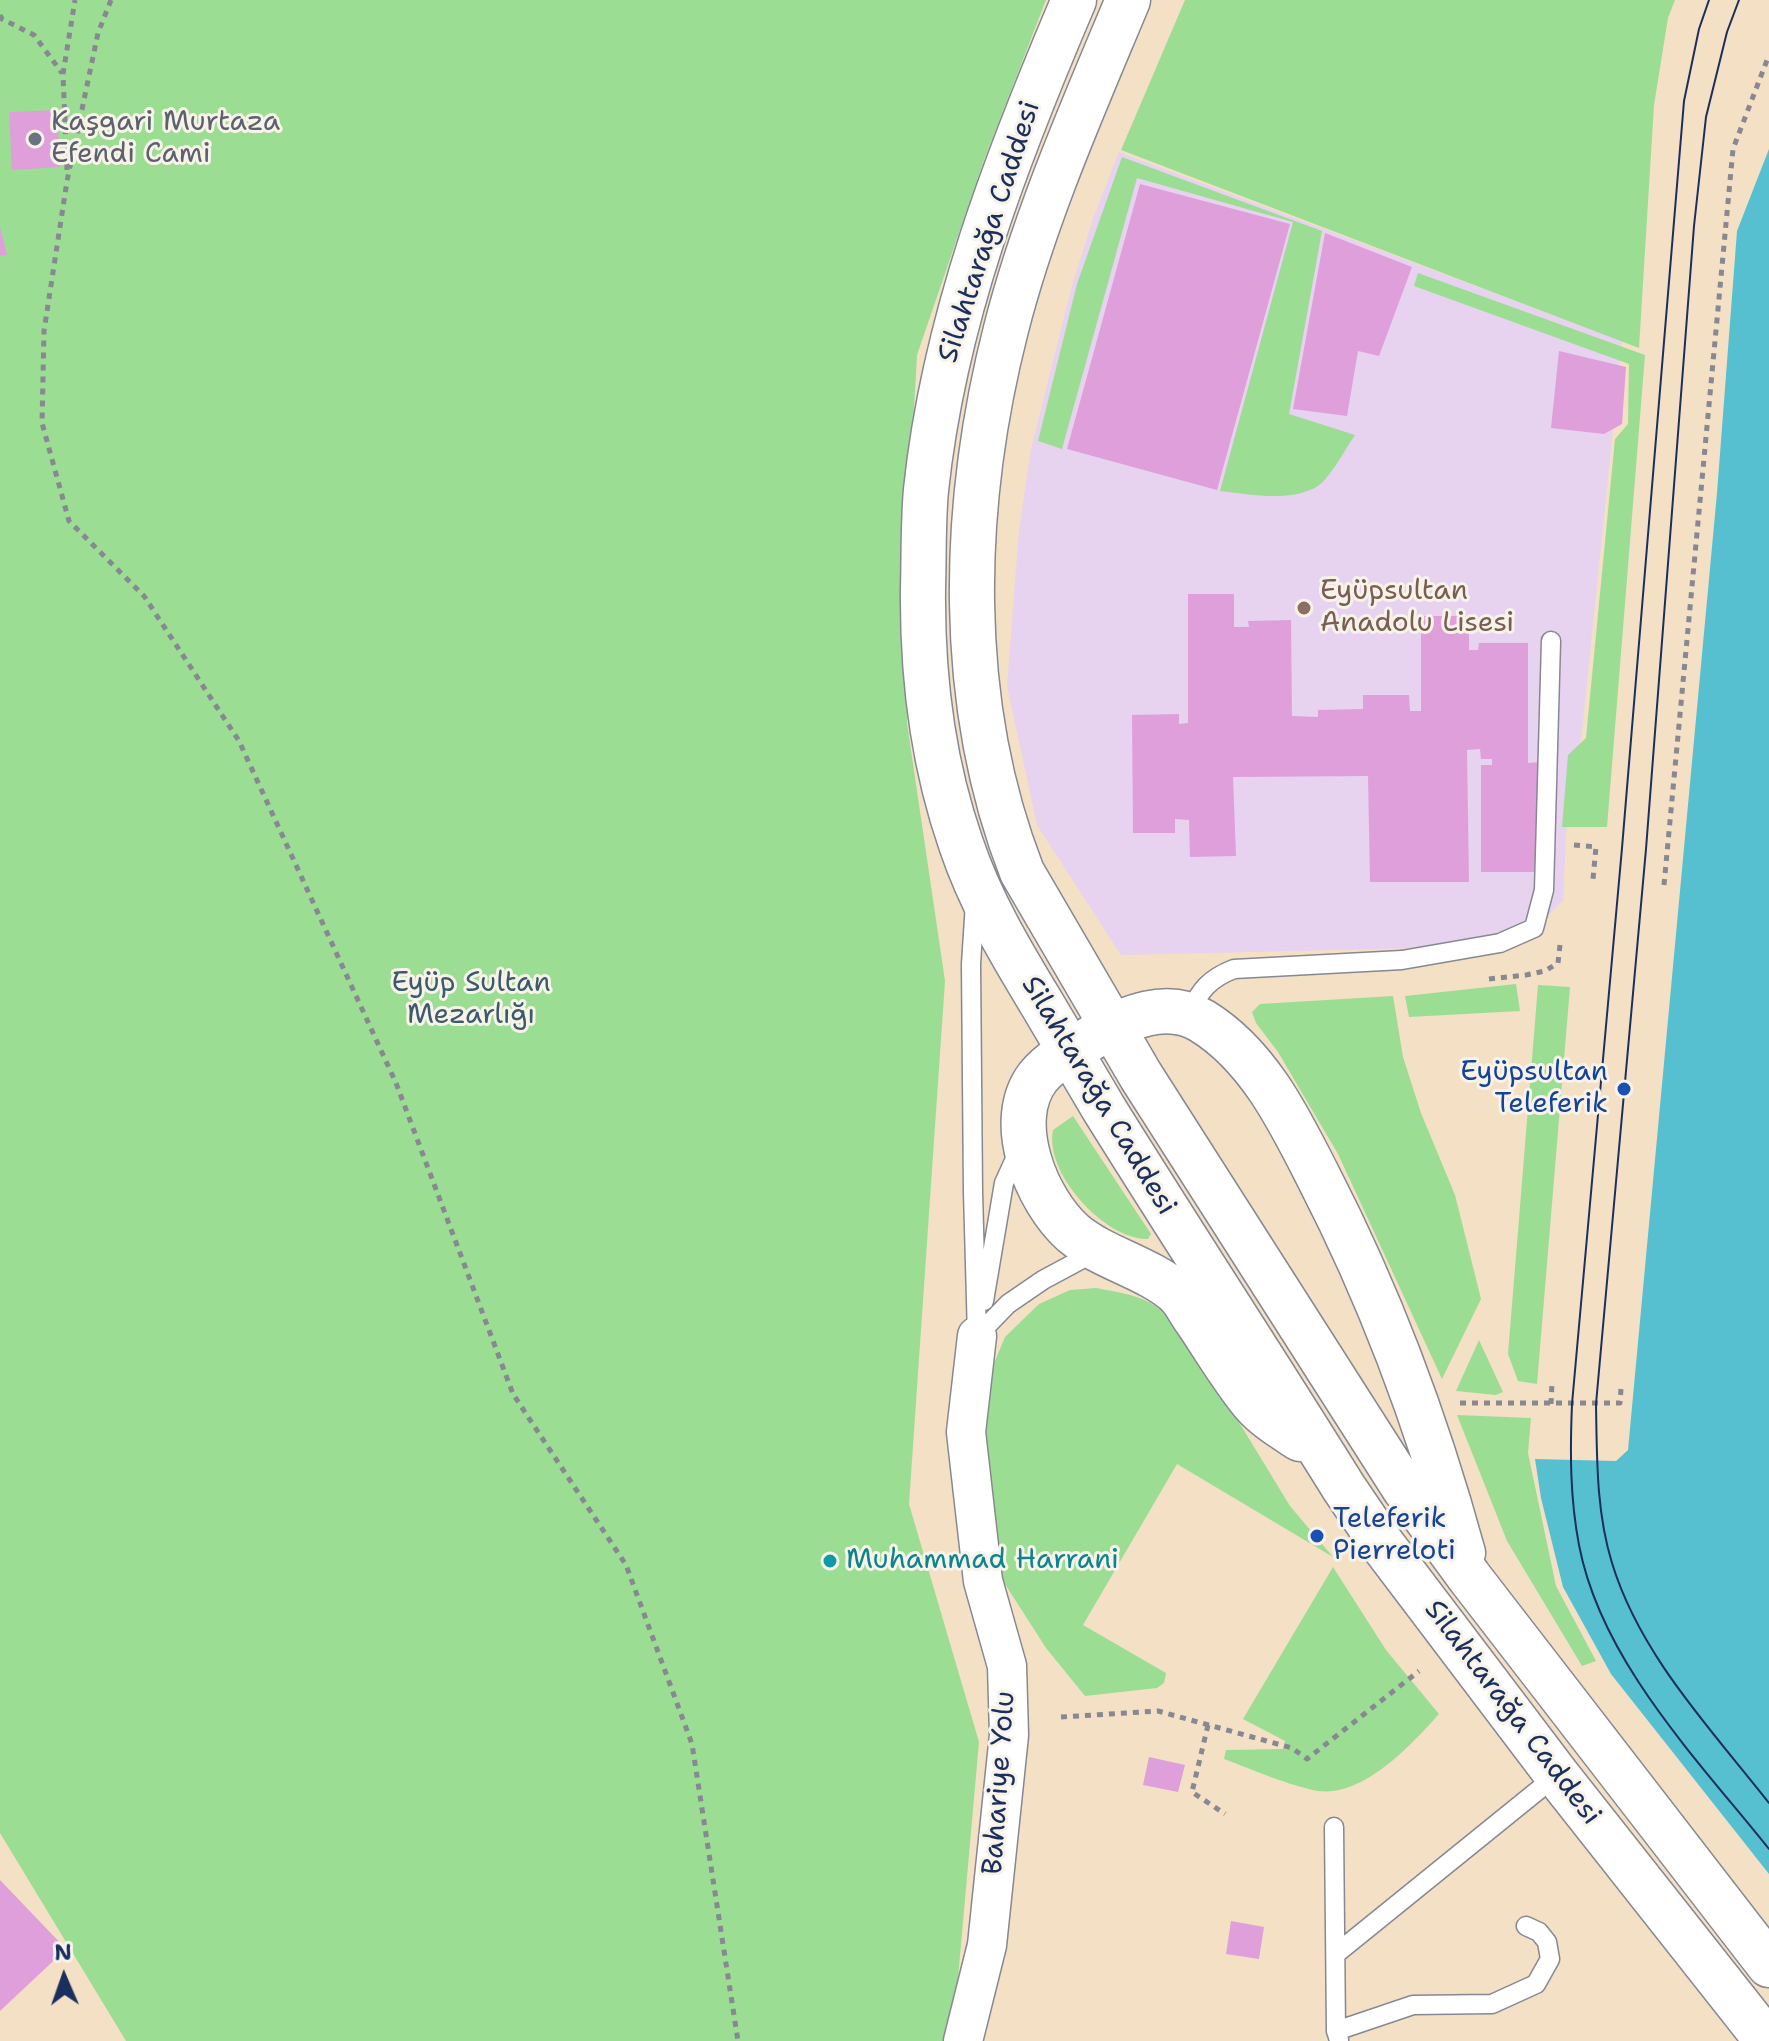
<!DOCTYPE html>
<meta charset="utf-8">
<style>
body{margin:0}
#map{position:relative;width:1769px;height:2041px;overflow:hidden;background:#f3e0c5;font-family:"Shantell Sans",sans-serif}
canvas{display:block}
.north{position:absolute;left:24px;top:1937px;width:80px;height:80px;-webkit-text-stroke:6px #f7f3e8;paint-order:stroke;rotate:358deg;font-size:22px;font-weight:700;line-height:32px;text-align:center;color:#1b2f5e}
.north::after{content:'';display:block;margin:auto;width:28px;height:36px;background:#1b2f5e;clip-path:polygon(50% 0,100% 100%,50% 72%,0 100%)}
</style>
<div id="map">
<canvas width="1769" height="2041"></canvas>
<div class="north">N</div>
</div>
<script>
const ctx = document.querySelector('canvas').getContext('2d');
ctx.lineJoin = 'round';
function fillPath(path, color) {
  ctx.fillStyle = color;
  ctx.fill(path, 'evenodd');
}
function stroke(path, color, width, dash) {
  ctx.strokeStyle = color;
  ctx.lineWidth = width;
  ctx.lineCap = dash ? 'butt' : 'round';
  ctx.setLineDash(dash || []);
  ctx.stroke(path);
}
function label(font, color, halo, rows, align = 'center') {
  ctx.font = font + ' "Shantell Sans",sans-serif';
  ctx.lineWidth = 6;
  ctx.setLineDash([]);
  ctx.textBaseline = 'middle';
  ctx.strokeStyle = halo;
  ctx.fillStyle = color;
  for (const [text, x, y, turn = 0] of rows) {
    ctx.save();
    ctx.translate(x, y);
    ctx.rotate((+turn || 0) * Math.PI / 180);
    ctx.textAlign = isNaN(turn) ? turn : align;
    if (halo) ctx.strokeText(text, 0, 0);
    ctx.fillText(text, 0, 0);
    ctx.restore();
  }
}
const built = new Path2D(`
 M1119,152l503,189 -40,390 -16,103 -3,66 -31,33 -32,13 -379,9 -84,-130 -30,-139 12,-155 12,-82 42,-167 21,-66z`);
const green = new Path2D(`
 M0,0h1046l-62,160 -67,195 -10,181v187l38,258 -36,523 70,238 -21,236 -15,63h-817l-126,-208z
 M1185,0h490l-7,18 -14,87 -15,243 -518,-198z
 M1122,157l200,74 -33,183 66,21c-9,13 -25,43 -37,51 -28,17 -68,8 -98,5l73,-269 -156,-44 -75,271 -24,-8 39,-157z
 M1418,273l227,82 -38,472h-45l6,-72 18,-17 29,-299 13,-15 1,-60 -215,-78z
 M1516,984l4,27 -111,6 -4,-21z
 M1538,985l32,2 -33,397 -19,-3 -10,-27z
 M1393,996l10,61 18,56 34,82 26,104 -39,80 -104,-225 -60,-102 -22,-29 -4,-11 8,-8z
 M1073,1116l78,118 -3,5c-43,1 -104,-66 -95,-109z
 M1096,1288c43,8 53,9 85,39l109,179 43,51 -156,-93 -94,161 83,48 -2,10 -7,5 -72,8 -39,-48 -50,-78 -14,-149 7,-46 16,-38 34,-33 31,-14z
 M1479,1340l24,52 -7,3 -40,-4z
 M1457,1415l74,3 -3,35 28,133 40,75 -14,5 -75,-125z
 M1333,1567l53,83 53,64c-27,30 -75,83 -121,77 -28,-5 -67,-22 -94,-32l2,-9 57,-1 2,-8 -42,-22z`);
const water = new Path2D(`
 M1769,149v1725l-158,-200 -48,-87 -22,-89 -6,-39 81,2 12,-11 89,-957 20,-262z`);
const building = new Path2D(`
 M57,110l3,57 -48,3 -3,-58z
 M1140,184l150,40 -73,266 -150,-41z
 M0,227l7,28 -7,1z
 M1325,233l87,34 -33,89 -21,-5 -11,65 -54,-7z
 M1559,351l67,16 -4,57 -18,10 -53,-6z
 M1188,594h46v33h15l-1,-6 43,-1 1,96 26,1v-7l45,-1v-14h46l1,16h11v-95h48v34h9l1,-7h49v120l12,-1v110h-59v-107h11v-6h-11l-1,-10 -13,1 2,132h-99l-2,-106 -135,1 3,79 -46,1 -1,-37 -14,-1v14h-42l-1,-118 47,-1v10l9,-1z
 M1149,1757l36,8 -7,27 -35,-7z
 M0,1880l66,69 -66,62z
 M1231,1921l33,6 -5,32 -33,-5z`);
const path = new Path2D(`
 M111,0l-13,33 -31,148 -23,150 -2,92 27,98 75,75 95,145 157,342 117,311 113,171 66,179 46,297
 M0,15l2,4 32,16 28,38
 M67,170l-4,-96 12,-74
 M1574,845l22,2 -3,32
 M1664,885l69,-736 36,-94
 M1489,979l37,-4 19,-4 13,-8 2,-18
 M1460,1403h160l1,-14
 M1551,1404l1,-21
 M1061,1717l97,-6 134,37 15,11 112,-88
 M1208,1725l-16,67 33,22`);
const lane = new Path2D(`
 M975,903l-4,61 2,228 4,144
 M1188,1014c13,-24 20,-35 46,-45l168,-9 98,-17 34,-15 10,-38 7,-249
 M984,1301l20,-118 16,-35
 M977,1336l31,-32 35,-24 52,-28
 M1334,1827l2,204 3,9
 M1337,1953l220,-178
 M1336,2031l77,-26 79,-1 44,-20 14,-25 -3,-17 -8,-10 -13,-6`);
const street = new Path2D(`
 M963,2041l24,-96 22,-210 -2,-69 -24,-85 -17,-149 11,-96`);
const primary = new Path2D(`
 M1074,0c-67,157 -130,319 -148,490 -3,32 -2,65 -3,98 -1,88 9,173 38,256 19,57 50,109 81,160 21,35 41,70 62,105 79,127 161,252 240,379l38,56 175,231 210,266
 M1128,0c-45,108 -93,216 -122,329 -45,176 -51,372 16,543l119,204 263,412 66,90 299,387
 M1300,1439c-15,-10 -34,-21 -46,-35 -21,-25 -39,-56 -58,-84 -6,-8 -11,-19 -18,-26 -30,-27 -74,-35 -105,-61 -37,-33 -69,-112 -35,-156 15,-18 37,-29 57,-41 32,-19 72,-36 107,-15 57,35 88,100 117,157 62,120 108,244 144,375`);
const tram = new Path2D(`
 M1709,0l-10,29 -15,72 -62,747 -50,556c-2,48 -2,94 7,141 22,116 119,215 190,304
 M1739,0l-12,32 -21,85 -12,109 -48,623 -50,555c1,53 0,107 16,159 28,92 99,166 157,240`);
const markers = [
 [35,139,8,"#6b7280"],
 [1304,608,8,"#8d6e63"],
 [1624,1089,8,"#1a4fb4"],
 [1317,1536,8,"#1a4fb4"],
 [830,1561,8,"#0f9aa8"]
];
const worshipNames = [
 ["Kaşgari Murtaza",51,123],
 ["Efendi Cami",51,155]
];
const streetNames = [
 ["Silahtarağa Caddesi",990,232,-72],
 ["Silahtarağa Caddesi",1098,1096,59],
 ["Silahtarağa Caddesi",1512,1713,53],
 ["Bahariye Yolu",1000,1783,-86]
];
const educationNames = [
 ["Eyüpsultan",1320,592],
 ["Anadolu Lisesi",1320,624]
];
const parkNames = [
 ["Eyüp Sultan",471,984],
 ["Mezarlığı",471,1016]
];
const transitNames = [
 ["Eyüpsultan",1608,1073],
 ["Teleferik",1608,1105],
 ["Teleferik",1333,1520,"left"],
 ["Pierreloti",1333,1552,"left"]
];
const cultureNames = [
 ["Muhammad Harrani",846,1561]
];
fillPath(built, '#e7d2ef');
fillPath(green, '#9cdd94');
fillPath(water, '#56c0d1');
fillPath(building, '#df9fdb');
stroke(lane, '#878892', 21);
stroke(street, '#878892', 41);
stroke(primary, '#878892', 47);
stroke(path, '#878892', 5, [6, 6]);
stroke(lane, '#fff', 18);
stroke(street, '#fff', 38);
stroke(primary, '#fff', 44);
stroke(tram, '#1b2f5e', 2);
for (const [x, y, r, color] of markers) {
  const dot = new Path2D();
  dot.arc(x, y, r, 0, 2 * Math.PI);
  ctx.fillStyle = color;
  ctx.fill(dot);
  stroke(dot, '#f7f3e8', 3);
}
label('28px', '#5b616d', '#f7f3e8', worshipNames, 'left');
label('28px', '#1b2f5e', '#f7f3e8', streetNames);
label('28px', '#785e54', '#f7f3e8', educationNames, 'left');
label('28px', '#3b5a6c', '#f7f3e8', parkNames);
label('28px', '#164399', '#f7f3e8', transitNames, 'right');
label('28px', '#0d838f', '#f7f3e8', cultureNames, 'left');
</script>
